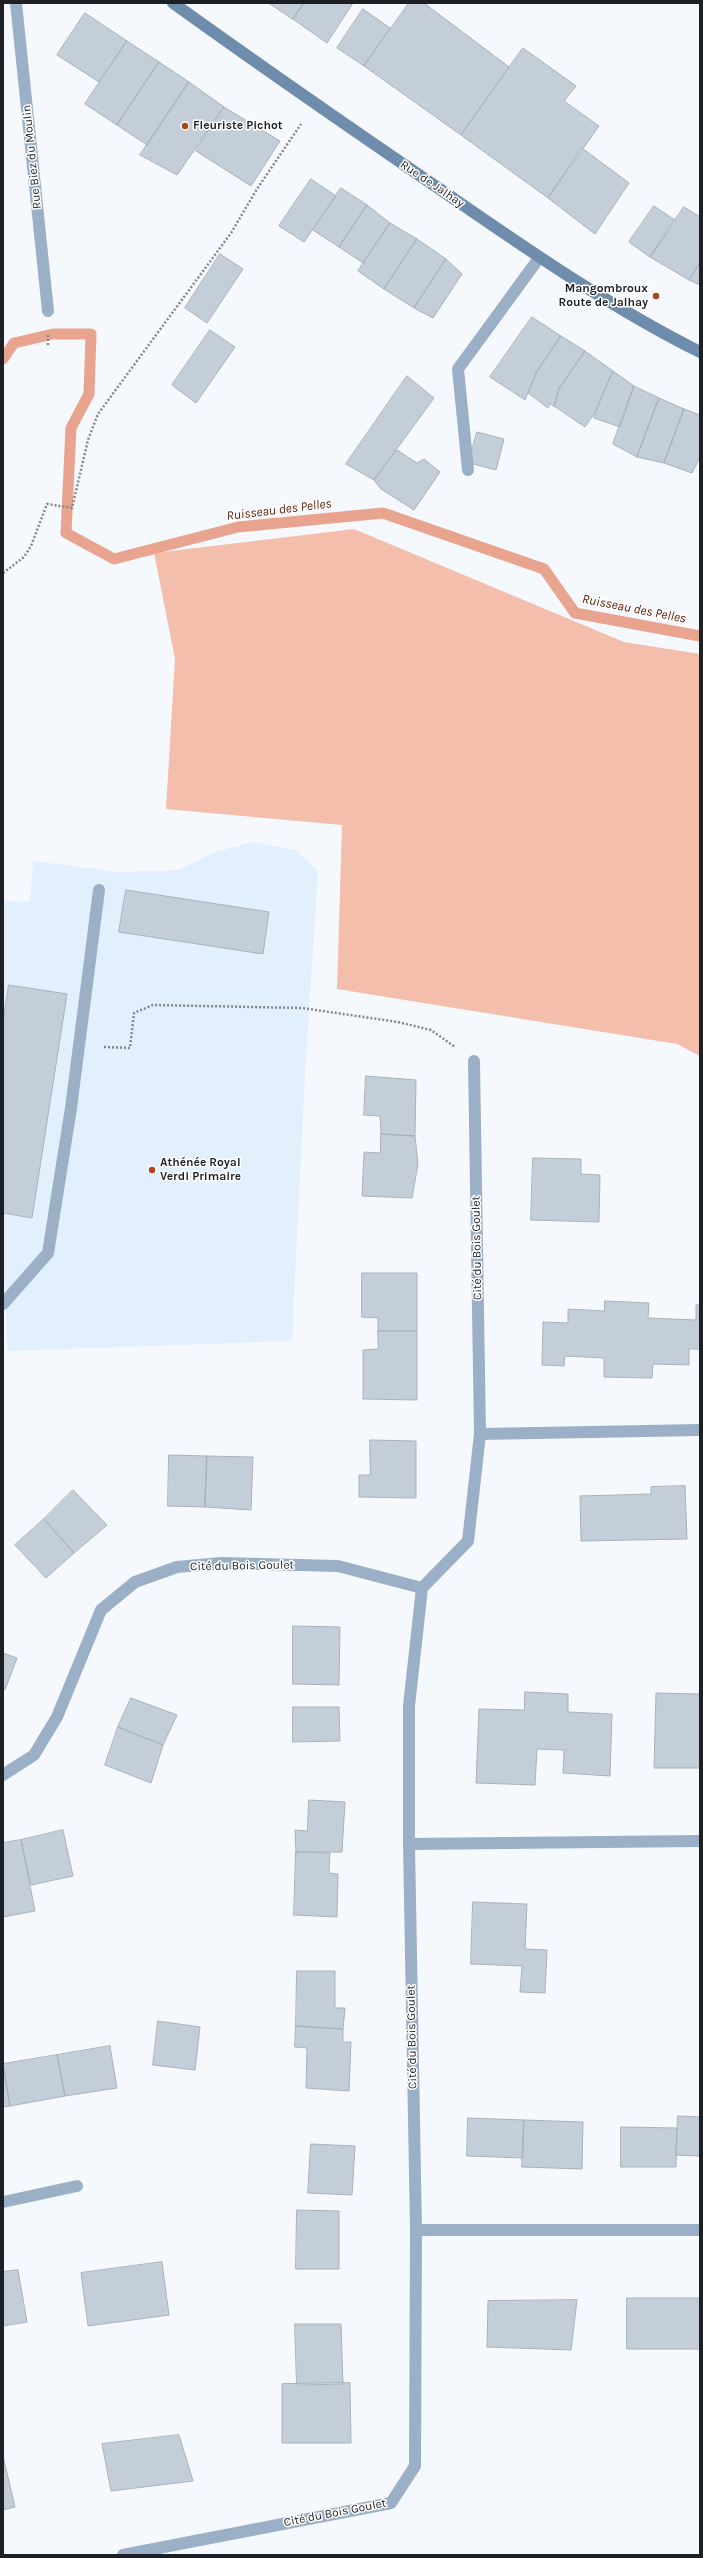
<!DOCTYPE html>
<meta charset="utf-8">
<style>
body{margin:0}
#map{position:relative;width:703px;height:2558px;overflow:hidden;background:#f5f9fe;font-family:Karla,sans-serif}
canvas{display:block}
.frame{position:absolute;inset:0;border:4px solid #1c2024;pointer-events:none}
</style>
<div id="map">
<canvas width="703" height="2558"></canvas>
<div class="frame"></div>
</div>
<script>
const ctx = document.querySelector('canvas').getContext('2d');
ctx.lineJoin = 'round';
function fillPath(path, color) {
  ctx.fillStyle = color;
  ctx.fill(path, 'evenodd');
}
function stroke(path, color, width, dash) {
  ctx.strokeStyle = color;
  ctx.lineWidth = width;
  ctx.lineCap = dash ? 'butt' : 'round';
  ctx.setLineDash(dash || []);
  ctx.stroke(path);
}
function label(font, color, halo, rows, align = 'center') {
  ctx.font = font + ' Karla,sans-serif';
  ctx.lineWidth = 3;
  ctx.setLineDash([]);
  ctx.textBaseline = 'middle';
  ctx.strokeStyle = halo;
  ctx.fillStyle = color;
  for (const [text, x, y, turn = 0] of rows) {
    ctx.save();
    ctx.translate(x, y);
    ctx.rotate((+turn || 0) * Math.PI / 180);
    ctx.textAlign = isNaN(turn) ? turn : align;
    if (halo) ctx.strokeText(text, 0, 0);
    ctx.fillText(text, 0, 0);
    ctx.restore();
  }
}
const built = new Path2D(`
 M253,842l42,8 23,21 -13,204 -13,266 -284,10 -5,-87v-363l27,1 3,-41 86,11 60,-2 36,-18z`);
const green = new Path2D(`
 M354,529l270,113 76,12v402l-23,-12 -340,-55 5,-164 -176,-16 9,-150 -21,-106z`);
const stream = new Path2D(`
 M3,359l11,-16 39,-9h38l-2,60 -18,34 -5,105 48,26 124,-32 145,-14 161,56 31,44 125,23`);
const building = new Path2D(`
 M269,3h35l-11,16z
 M304,3h49l-26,40 -34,-24z
 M409,3h15l85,64 -48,68 -97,-69z
 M363,9l27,19 -26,38 -27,-18z
 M85,13l42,28 -28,41 -42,-27z
 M127,41l32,21 -42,63 -32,-21z
 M523,48l53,38 -12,15 35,25 -51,72 -87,-63z
 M159,62l30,20 -42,63 -30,-20z
 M189,82l35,25 -47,68 -37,-20z
 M224,107l56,34 -29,45 -55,-35z
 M582,148l47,35 -34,51 -47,-36z
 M311,179l25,17 -32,46 -25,-16z
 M341,188l26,17 -28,42 -26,-17z
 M367,205l23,18 -27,40 -24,-16z
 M654,206l22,15 -26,36 -21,-15z
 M684,207l16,10v46l-11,17 -39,-23z
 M390,223l27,16 -33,50 -26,-18z
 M417,239l29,20 -32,49 -30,-19z
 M220,254l23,15 -36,54 -22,-15z
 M446,259l16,15 -29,44 -19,-10z
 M700,263v22l-11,-5z
 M532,317l29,19 -25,37 -11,27 -35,-23z
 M210,330l25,17 -39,56 -24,-18z
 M561,336l24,15 -26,38 -5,17 -4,-2 -2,4 -20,-15 8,-20z
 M585,351l28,20 -19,43 -9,13 -31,-21 5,-17z
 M613,371l21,15 -14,41 -26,-9z
 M407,376l27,22 -60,82 -28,-16z
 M634,386l25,12 -22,59 -24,-13z
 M659,398l25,11 -20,54 -27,-6z
 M684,409l16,6v42l-8,16 -28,-10z
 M477,432l27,7 -8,31 -27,-7z
 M397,450l20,13 7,-4 16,13 -26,38 -33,-21 -7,-9z
 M126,890l143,22 -6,42 -144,-22z
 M9,985l58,9 -35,224 -29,-5v-192z
 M366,1076l50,4 -1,56 -34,-2 -1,-18 -16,-1z
 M381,1134l34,2 3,28 -6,34 -50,-2 2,-44 16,1z
 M533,1158l48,1v15l19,1 -1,47 -68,-2z
 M362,1273h55v58h-39v-13l-16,-1z
 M605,1301l44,2 -1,15 48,2v-15h4v44h-11v16l-36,-1 -1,14 -48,-1v-19l-39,-2 -1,10 -22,-1 1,-43 25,1v-14l36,2z
 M378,1331h39v69l-54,-1v-49l15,-1z
 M370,1440l46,1v57l-57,-1v-22h11z
 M169,1455l38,1 -2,51 -37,-1z
 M207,1456l46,1 -2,53 -46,-3z
 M685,1486l2,53 -106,2 -1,-45 71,-2v-7z
 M73,1490l34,35 -33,28 -30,-34z
 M44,1519l30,34 -28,25 -31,-33z
 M293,1626l47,1 -1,58 -46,-1z
 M3,1653l14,5 -12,32 -2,-1z
 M700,1679v89h-46l2,-75 43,1z
 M525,1692l43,2v18l44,2 -2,62 -47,-3 1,-23 -27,-1 -2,36 -59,-2 3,-74 45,1z
 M131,1698l46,17 -14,30 -45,-18z
 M293,1707h46l1,34 -47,1z
 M118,1727l45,18 -12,38 -46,-18z
 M309,1800l36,2 -3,50h-46l-1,-22 12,1z
 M63,1830l10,46 -42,9 -10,-45z
 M21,1840l14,71 -32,6v-74z
 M296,1852l34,1 -1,20 9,1 -1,43 -43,-2z
 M473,1902l54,2 -2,45 22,1 -2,43 -25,-1 2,-26 -51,-2z
 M297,1971h38v37h10l-2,21 -47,-3z
 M158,2021l42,6 -5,43 -42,-5z
 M296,2026l47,3v13h8l-2,49 -43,-3 1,-40 -12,-1z
 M110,2046l7,42 -52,8 -8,-41z
 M57,2055l8,41 -55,10 -7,-42z
 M3,2065l7,41 -7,1z
 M678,2116l22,1v39l-24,-1z
 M468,2118l56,2 -1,38 -56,-2z
 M524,2120l59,2 -1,47 -60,-2z
 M621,2127l56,1 -1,39h-55z
 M311,2144l44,2 -3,49 -44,-2z
 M297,2210l42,1v58h-43z
 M162,2262l7,53 -81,11 -7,-53z
 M18,2270l9,52 -24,4v-54z
 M627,2298h73v51h-73z
 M577,2300l-6,50 -84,-3 1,-46z
 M295,2324h46l2,60 -46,1z
 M350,2383l1,60h-69v-59z
 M179,2435l14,46 -82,10 -9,-47z
 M3,2456l12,51 -12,3z`);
const path = new Path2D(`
 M48,335v12
 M3,573l21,-16 7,-11 16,-42 25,4 16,-68 10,-26 133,-181 26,-44 44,-65
 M104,1047l26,1 4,-35 19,-8 149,3 96,14 33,8 24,17`);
const service = new Path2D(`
 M468,470l-10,-101 81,-111
 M3,1304l45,-51 23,-145 28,-218`);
const minor = new Path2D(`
 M16,3l32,308
 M480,1434l220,-4
 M422,1588l46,-47 12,-107 -6,-373
 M3,1775l31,-20 23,-38 44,-107 34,-28 42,-15 44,-4 117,3 84,22 -13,118v138l7,386 -1,236 -24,37 -268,52
 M409,1844l291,-3
 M3,2202l74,-16
 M416,2230h284`);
const secondary = new Path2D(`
 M173,3c89,64 180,127 271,189 83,57 166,115 256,160`);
const markers = [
 [185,126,4,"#ab441f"],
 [656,296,4,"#ab441f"],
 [152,1170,4,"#ab441f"]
];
const poiNames = [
 ["Fleuriste Pichot",193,126],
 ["Mangombroux",648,289,"right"],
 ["Route de Jalhay",648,303,"right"],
 ["Athénée Royal",160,1163],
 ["Verdi Primaire",160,1177]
];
const streetNames = [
 ["Rue Biez du Moulin",32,157,-96],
 ["Rue de Jalhay",432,184,34],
 ["Cité du Bois Goulet",477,1248,-91],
 ["Cité du Bois Goulet",242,1566,-1],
 ["Cité du Bois Goulet",412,2037,-91],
 ["Cité du Bois Goulet",335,2513,-11]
];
const waterNames = [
 ["Ruisseau des Pelles",279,510,-7],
 ["Ruisseau des Pelles",634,609,11]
];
fillPath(built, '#e2effc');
fillPath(green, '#f3beac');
stroke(stream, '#e8a48e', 11);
fillPath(building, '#c3ced9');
stroke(building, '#a8b2bc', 1);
stroke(path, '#84888c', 2.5, [2, 2]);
stroke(service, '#9bb0c6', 12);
stroke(minor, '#9bb0c6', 12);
stroke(secondary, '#6e8dac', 12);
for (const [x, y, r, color] of markers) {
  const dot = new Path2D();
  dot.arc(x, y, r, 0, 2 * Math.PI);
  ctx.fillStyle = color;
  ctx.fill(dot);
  stroke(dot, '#fff', 1.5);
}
label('bold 12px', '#1c2024', '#fff', poiNames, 'left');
label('12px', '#1c2024', '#fff', streetNames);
label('italic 13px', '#5c200a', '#fff', waterNames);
</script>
